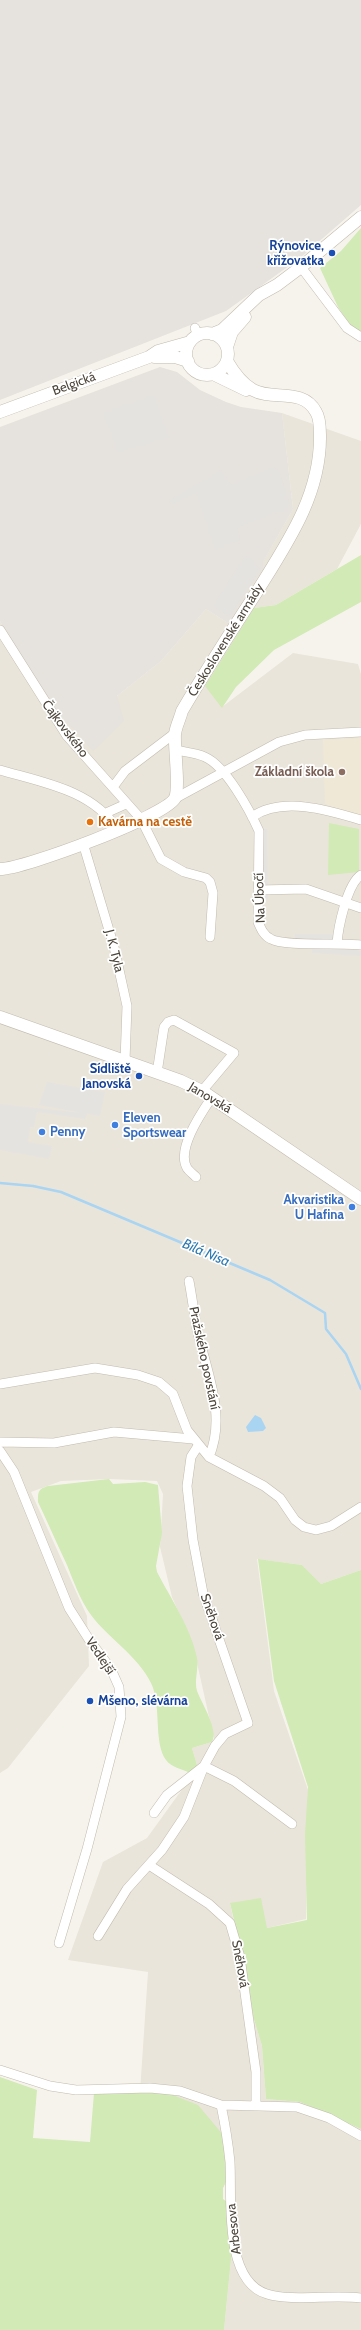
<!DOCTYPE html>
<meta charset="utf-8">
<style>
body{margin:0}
canvas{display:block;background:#f6f3ec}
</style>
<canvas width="361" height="2330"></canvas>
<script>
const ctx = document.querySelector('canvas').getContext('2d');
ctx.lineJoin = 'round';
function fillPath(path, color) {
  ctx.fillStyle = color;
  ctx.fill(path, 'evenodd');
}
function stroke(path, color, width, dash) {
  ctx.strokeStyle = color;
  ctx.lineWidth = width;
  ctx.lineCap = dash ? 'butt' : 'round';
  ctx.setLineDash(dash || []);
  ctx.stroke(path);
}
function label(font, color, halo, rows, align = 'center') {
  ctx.font = font + ' Cabin,sans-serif';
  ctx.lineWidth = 3.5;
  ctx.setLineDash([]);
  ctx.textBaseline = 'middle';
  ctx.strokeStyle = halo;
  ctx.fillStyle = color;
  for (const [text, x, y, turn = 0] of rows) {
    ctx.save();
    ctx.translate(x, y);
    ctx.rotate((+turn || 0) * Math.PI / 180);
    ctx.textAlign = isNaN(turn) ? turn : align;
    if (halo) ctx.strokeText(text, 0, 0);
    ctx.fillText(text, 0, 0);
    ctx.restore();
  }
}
const residential = new Path2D(`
 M282,413l79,28v83l-24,45 -61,36 -22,3 -32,99 71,-54 65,11 3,10v896l-40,14 -19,-19 -45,-6 17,132 34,99 -2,129 -39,9 -37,-25 23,113 9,30 4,53 34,3 61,27v201h-137l8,-81 -6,-67 -86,-90 8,-120 -80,-12 35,-98 44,-24 49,-68 1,-5 -5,-17 20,-6 2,-3 -21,-94 -21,-48 -12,-50 3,-53 -6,-13 -48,-2 -48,2 -30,11 56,124 2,50 -81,102 -8,5v-1152l26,45 32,46 59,-16 44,-35 45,-52 22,14 65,-114z`);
const industrial = new Path2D(`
 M0,0h361v205l-61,53 -74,53 -226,89z
 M160,367l17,5 23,18 26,12 15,5 41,6 11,96 -30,53v6l-35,55 -22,-14 -45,52 -44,35 7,25 -31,30 -35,-39 -32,-46 -26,-45v-194z`);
const education = new Path2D(`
 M361,738v79l-36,-13 -2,-64z`);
const green = new Path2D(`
 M361,228v103l-9,-3 -14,-21 -18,-39 21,-17z
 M361,555v47l-87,48 -38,37 -14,21 -17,-22 49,-78 22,-3z
 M329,823l30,6v43l-31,3z
 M109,1479l4,5 32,-2 13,3 4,48 -6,33 1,6c14,27 34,56 40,86 2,10 -3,22 0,33 5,13 22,39 15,51l-20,6 5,17 -1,5 -6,3c-8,-4 -19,-6 -24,-13 -13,-18 -4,-55 -15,-77 -13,-27 -43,-45 -60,-68 -11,-15 -17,-33 -24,-50 -10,-21 -19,-42 -29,-63 0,-10 0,-13 10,-16z
 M258,1559l44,6 19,19 40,-14v559l-61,-27 -34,-3 -4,-53 -9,-30 -10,-57 -13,-56 31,-5 6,30 40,-8 -2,-86 3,-47 -34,-106z
 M0,2077l37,13 -4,48 57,4 4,-49 61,-1 15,2 28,11 26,31 2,46 -3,6v11l4,3 5,47 -8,81h-224z`);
const parking = new Path2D(`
 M155,395l14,42 -52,17 -14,-42z
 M273,467l6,4 10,32 -1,6 -51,18 3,13 -25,10 -19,-57 -24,12 -3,-5 52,-30 10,15z
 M245,556l11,7 -1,2 5,4 -31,47 -16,-10z
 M261,829h6l1,70h-6z
 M295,934h40v5h-40z
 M312,948l45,2 4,1v5l-49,-3z
 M47,1082l58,10 -5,24 -13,-2 -2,5 -48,-7 -3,15h-4l-2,15 24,4 -3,13 -49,-9v-46l82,9 -43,-8z`);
const water = new Path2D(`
 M255,1415l6,3 5,10 -3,3 -15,1 -2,-5z`);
const stream = new Path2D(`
 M0,1183l33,3 28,6 209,88 55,33 1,16 20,25 15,35`);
const minor = new Path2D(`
 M301,267l46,61 14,9
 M195,328l3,8
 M0,630l67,106 74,83 20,40 23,13 22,6 4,4 3,11 -3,44
 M175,750c10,2 21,3 30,7 21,9 45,54 54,74l-1,91c3,7 6,14 13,17 13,8 70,3 90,6
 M0,770c41,12 93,20 117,59
 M113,787l12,-16 50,-38
 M174,799l105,-57 26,-7 56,-3
 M106,813l20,-9
 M252,817c30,-21 76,-7 109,3
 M83,843l31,104 13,59 -2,55
 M258,890l48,-1 55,19
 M337,944c1,-16 10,-60 24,-69
 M157,1073l7,-46 4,-5 6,-2 60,33 -32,38
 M196,1177c-3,-3 -7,-6 -9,-9 -11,-19 15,-56 25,-71
 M189,1281c3,16 5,32 8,48 9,42 30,86 12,128
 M0,1384l95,-16 43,7 21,7 14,12 14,36 22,27 55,29 16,12 15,22 9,7 12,3 15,-4 30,-19
 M0,1442l54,1 60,-11 79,7
 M0,1451l14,21 55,136 21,33 21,28 8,18 2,30 -34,132 -28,94
 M154,1813l13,-18 37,-29 30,15 58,43
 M149,1865l60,39 21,19 10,34 16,115v34
 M98,1936l29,-47 35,-39 22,-33 20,-51 11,-20 10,-12 23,-11 -45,-130 -10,-53 -6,-54 4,-29 7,-11
 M0,2070l50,16 26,4 74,-2 30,3 41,14 76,2 32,11 32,18
 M221,2105c4,19 7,37 9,57 2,35 -7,119 37,132 25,8 65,0 94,4`);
const tertiary = new Path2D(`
 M186 354a21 21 0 1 1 42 0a21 21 0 1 1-42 0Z
 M212,334l10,-4 37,-35 18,-10 24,-18 60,-50
 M227,347l5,-15 13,-15
 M154,357h21l13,4
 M213,374l33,16
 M0,412l149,-55 9,-6 32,-9
 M0,869c24,0 166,-53 175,-71 5,-11 -1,-49 0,-64 1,-8 5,-15 7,-23 24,-41 50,-81 76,-121 30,-48 63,-96 62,-155 0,-7 0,-17 -4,-23 -13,-25 -44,-11 -63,-22 -12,-7 -19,-17 -26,-29
 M0,1017l181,64 21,10 159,108`);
const markers = [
 [332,253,4,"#1a4fb4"],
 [342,772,4,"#8d6e63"],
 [90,822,4,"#e8710a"],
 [139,1076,4,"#1a4fb4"],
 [115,1125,4,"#3f7fe0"],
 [42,1132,4,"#3f7fe0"],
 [352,1207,4,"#3f7fe0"],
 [90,1701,4,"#1a4fb4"]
];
const transitNames = [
 ["Rýnovice,",324,246],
 ["křižovatka",324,261],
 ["Sídliště",131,1069],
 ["Janovská",131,1084],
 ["Mšeno, slévárna",98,1701,"left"]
];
const streetNames = [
 ["Belgická",74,384,-20],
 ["Československé armády",226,640,-58],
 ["Čajkovského",65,729,53],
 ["Na Úbočí",260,898,-92],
 ["J. K. Tyla",114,951,76],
 ["Janovská",210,1098,31],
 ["Pražského povstání",204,1358,78],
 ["Sněhová",212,1617,71],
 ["Vedlejší",100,1656,56],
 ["Sněhová",240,1964,80],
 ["Arbesova",234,2229,-96]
];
const educationNames = [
 ["Základní škola",334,772]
];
const foodNames = [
 ["Kavárna na cestě",98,822]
];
const shopNames = [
 ["Eleven",123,1118],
 ["Sportswear",123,1133],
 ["Penny",50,1132],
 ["Akvaristika",344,1200,"right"],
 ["U Hafina",344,1215,"right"]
];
const waterNames = [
 ["Bílá Nisa",206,1253,23]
];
fillPath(residential, '#eae5da');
fillPath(industrial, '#e6e2dd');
fillPath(education, '#efe8d6');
fillPath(green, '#d2eab5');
fillPath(parking, '#e5e3e0');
fillPath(water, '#a9d4f2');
stroke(stream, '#a9d4f2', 2.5);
stroke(minor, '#c2bbae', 10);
stroke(tertiary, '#c2bbae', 13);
stroke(minor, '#fff', 9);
stroke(tertiary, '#fff', 12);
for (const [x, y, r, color] of markers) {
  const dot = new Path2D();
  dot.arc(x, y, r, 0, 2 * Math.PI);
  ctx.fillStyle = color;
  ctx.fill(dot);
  stroke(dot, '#fff', 1.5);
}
label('bold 13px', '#164399', '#fff', transitNames, 'right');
label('13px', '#4b4439', '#fff', streetNames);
label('bold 13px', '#785e54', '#fff', educationNames, 'right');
label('bold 13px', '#c56008', '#fff', foodNames, 'left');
label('bold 13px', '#366cbe', '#fff', shopNames, 'left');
label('italic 14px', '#2e7ab2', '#fff', waterNames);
</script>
